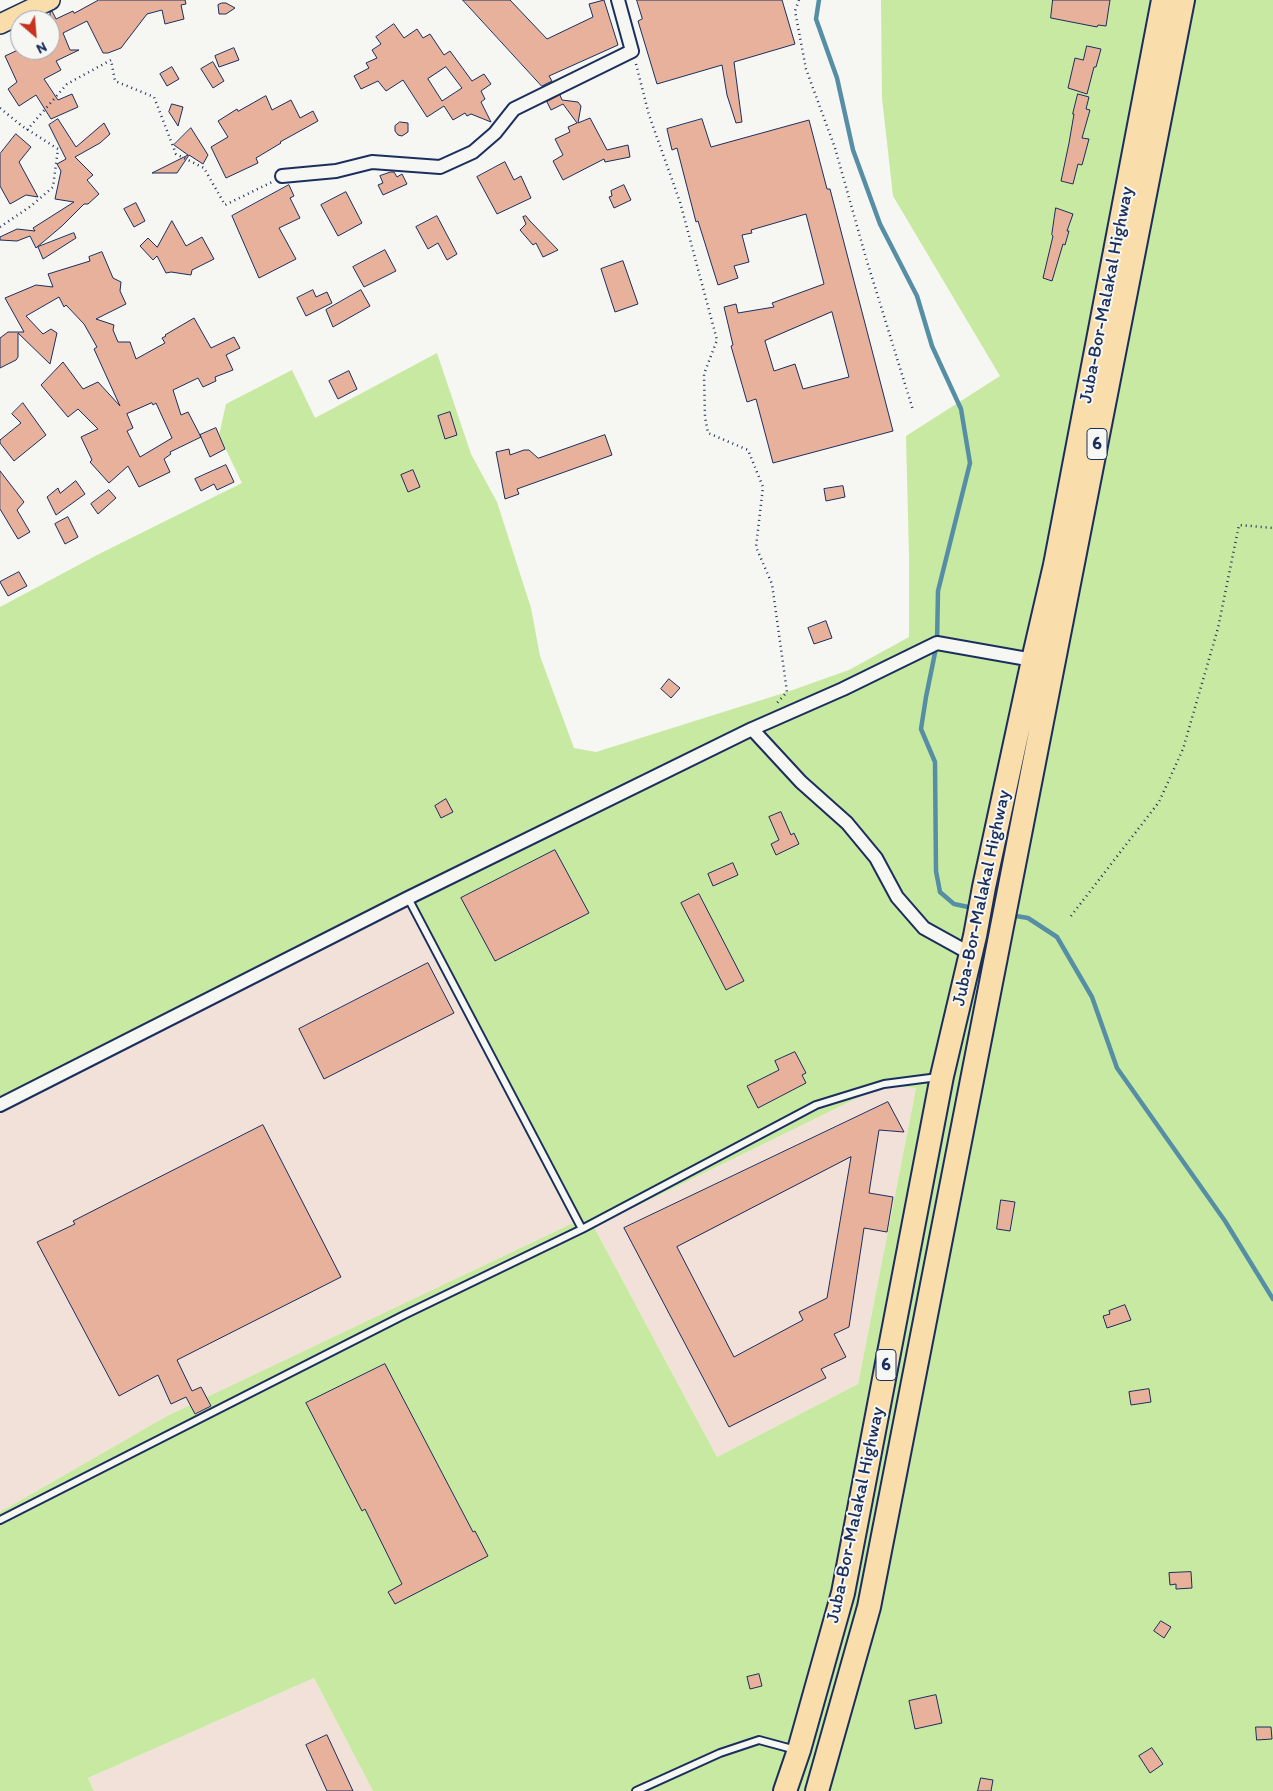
<!DOCTYPE html>
<style>
body{margin:0}
#map{position:relative;width:1273px;height:1791px;overflow:hidden;background:#f6f6f2;font-family:Itim,sans-serif}
canvas{display:block}
.north{position:absolute;left:10px;top:10px;width:50px;height:50px;box-sizing:border-box;background:#f6f6f2;border:1px solid #9ea6b7;border-radius:50%;rotate:153deg;font-size:14px;font-weight:700;line-height:20px;text-align:center;color:#1b2f5e}
.north::after{content:'';display:block;margin:auto;width:18px;height:22px;background:#c8321e;clip-path:polygon(50% 0,100% 100%,50% 72%,0 100%)}
</style>
<div id="map">
<canvas width="1273" height="1791"></canvas>
<div class="north">N</div>
</div>
<script>
const ctx = document.querySelector('canvas').getContext('2d');
ctx.lineJoin = 'round';
function fillPath(path, color) {
  ctx.fillStyle = color;
  ctx.fill(path, 'evenodd');
}
function stroke(path, color, width, dash) {
  ctx.strokeStyle = color;
  ctx.lineWidth = width;
  ctx.lineCap = dash ? 'butt' : 'round';
  ctx.setLineDash(dash || []);
  ctx.stroke(path);
}
function label(font, color, halo, rows, align = 'center') {
  ctx.font = font + ' Itim,sans-serif';
  ctx.lineWidth = 4;
  ctx.setLineDash([]);
  ctx.textBaseline = 'middle';
  ctx.strokeStyle = halo;
  ctx.fillStyle = color;
  for (const [text, x, y, turn = 0] of rows) {
    ctx.save();
    ctx.translate(x, y);
    ctx.rotate((+turn || 0) * Math.PI / 180);
    ctx.textAlign = isNaN(turn) ? turn : align;
    if (halo) ctx.strokeText(text, 0, 0);
    ctx.fillText(text, 0, 0);
    ctx.restore();
  }
}
const built = new Path2D(`
 M407,905l166,318 -406,193 -167,96v-399z
 M884,1085l32,3 -58,296 -141,73 -123,-230z
 M314,1678l59,113h-279l-6,-13z`);
const green = new Path2D(`
 M881,0h392v1791h-900l-59,-113 -226,100 6,13h-94v-279l167,-96 406,-193 -166,-318 -407,208v-506l101,-54 141,-70 -23,-48 7,-31 66,-34 23,48 122,-65 34,101 26,48 34,106 9,48 34,92 22,4 191,-60 62,-22 60,-33v-80l-3,-121 94,-60 -107,-180 -11,-98zM884,1085l32,3 -58,296 -141,73 -123,-230z`);
const stream = new Path2D(`
 M819,0l-3,19 21,59 16,72 27,74 37,72 15,50 29,63 9,54 -32,128 -1,52 -11,54 -5,32 14,33 1,109 4,21 14,12 19,4
 M1010,915l18,3 29,19 35,60 25,71 108,153 48,78`);
const building = new Path2D(`
 M99,0h86l1,4 -5,1 3,14 -19,5 -3,-14 -15,4 -26,34 -13,5h-5l-16,-32 -24,12 7,17h9l-23,11 5,9 -17,9 14,21 14,-6 6,13 -27,12 -15,-24 -17,11 -11,-17 9,-7 -12,-26 13,-6h32v-38l2,-1 4,8 17,-8 1,2z
 M463,0h47l37,39 46,-22 -4,-13 15,-4 14,45 -69,31 3,5 -10,5z
 M637,0h145l13,44 -61,18 8,60 -6,1 -9,-28 -5,-30 -65,19 -19,-63 4,-2z
 M1053,0h57l-4,26 -8,-1 -1,2 -46,-9z
 M222,3h4l9,5 -9,6h-7l-1,-9z
 M394,24l10,14 13,-9 6,9 7,-4 14,21 6,-4 22,30 12,-7 7,10 -10,7 4,8 -4,3 10,20 -20,-8 -4,2 -2,-3 -12,7 -9,-14 -17,11 -24,-37 -17,11 -8,-10 -17,8 -7,-13 15,-8 -3,-5 11,-5 -5,-8 9,-6 -5,-7zM446,67l16,21 -20,13 -14,-22z
 M1087,46l14,3 -5,18h-2l-7,27 -19,-6 7,-30 8,2z
 M234,48l5,12 -20,7 -4,-11z
 M213,62l11,19 -11,7 -12,-19z
 M172,67l7,12 -12,7 -7,-12z
 M1078,94l11,3 -3,12 4,1 -8,28 7,1 -7,26 -4,-1 -5,20 -12,-3 8,-38 5,-29h-1z
 M560,95l2,5 16,2 3,4 -3,17 12,-5 17,32 21,-5 2,12 -25,5 -1,-3 -41,21 -10,-19 10,-6 -8,-16 15,-7 -2,-5 9,-4 -14,-19 -12,6 -4,-8z
 M266,96l6,14 19,-10 9,18 13,-7 5,10 -38,21 1,1 -25,15 2,5 -32,15 -15,-31 17,-10 -10,-16 19,-12 1,2z
 M172,104l11,3 -5,19 -9,-14z
 M58,119l18,28 28,-24 6,11 -10,9 -25,14 18,18 -6,5 12,14 -11,10h-4l-22,22 -26,22 -6,-12 -13,5 -17,-1v-3l17,-8 18,2 -2,-3 41,-26 -19,-3 6,-28 -4,-7 9,-5 -17,-34z
 M702,119l9,28 98,-27 18,69h3l63,242 -120,32 -17,-64 -9,3 -16,-56 2,-1 -9,-38 12,-3 2,9 36,-6 -2,-4 52,-19 -18,-70 -55,16 1,3 -10,2 7,27 -15,4 4,12 -20,7 -20,-64 -2,1 -19,-74 -5,2 -5,-21zM832,312l17,65 -46,12 -8,-25 -21,7 -9,-30z
 M400,122l8,1v9l-6,4 -4,-1 -3,-4v-5z
 M191,128l17,27 -5,9 -14,-9 -12,18h-25l36,-18 -14,-10z
 M16,134l15,13 -12,15 19,35 -12,-2 -16,9 -10,-18v-32z
 M505,162l9,18 7,-4 10,22 -34,16 -20,-37z
 M391,172h3l3,5 5,-3 5,10 -24,11 -5,-10 5,-2 -3,-7z
 M289,185l5,11 -4,2 10,20 -21,10 17,31 -37,19 -27,-62z
 M624,185l7,15 -17,8 -5,-11 3,-1 -1,-5z
 M346,192l16,31 -24,13 -17,-31z
 M136,203l9,18 -11,6 -10,-18z
 M1056,208l17,6 -6,17h2l-4,14 -2,-1 -11,37 -9,-3 10,-42 -1,-1z
 M437,216l20,38 -10,6 -9,-17 -10,6 -12,-22z
 M526,216l4,5 28,29 -15,7 -7,-14 -3,2 -13,-15 6,-6 -3,-7z
 M172,221l14,25 16,-9 12,22 -22,11 -1,5 -20,-3 -5,1 -9,-17 -4,4 -13,-14 8,-8 9,9z
 M74,233l2,5 -33,21 -5,-12z
 M385,250l11,21 -32,16 -11,-20z
 M102,252l11,26 8,4 -1,9 6,13 -30,15 18,6 -1,5 5,12h12l6,17 29,-16 -3,-5 4,-2 -1,-1 29,-17 17,30 23,-11 6,11 -14,7 7,15 -18,7 1,4 -13,6 -5,-9 -25,12 8,25 7,-3 13,25 -31,15 1,2 -7,5 6,13 -31,15 -11,-21 -19,17 -19,-21 2,-2 -11,-23 17,-8 -20,-20 -10,8 -27,-32 22,-23 20,27 15,-7 22,24 -26,-57 3,-2 -13,-23 -18,-19 -2,2 -5,-10 -33,19 17,18 8,-5 6,4 -7,31 -32,-31v24l-2,3 -16,8v-30l8,-6h16l-19,-34 31,-13 17,2 -5,-13 42,-13 -1,-4zM152,403l1,2 3,-2 16,35 -32,19 -13,-26 6,-3 -6,-14z
 M623,261l15,43 -23,8 -14,-43z
 M313,290l3,7 11,-5 5,11 -26,13 -9,-18z
 M361,290l9,16 -37,21 -7,-17z
 M349,371l8,18 -19,10 -9,-18z
 M23,403l23,32 -32,26 -14,-18v-3l21,-17 -9,-9z
 M450,412l7,23 -12,4 -7,-23z
 M216,428l9,21 -15,8 -10,-22z
 M605,435l7,20 -95,34 2,5 -14,5 -9,-47 13,-3 1,6 14,-5h5l9,8z
 M226,465l8,17 -17,8 -3,-6 -13,7 -6,-12z
 M413,470l7,17 -12,5 -7,-17z
 M0,471l24,31 -7,8 13,22 -12,7 -18,-30z
 M76,481l9,13 -29,21 -9,-18 11,-9 2,5z
 M843,486l2,11 -19,4 -2,-12z
 M109,490l7,8 -18,16 -7,-10z
 M68,517l10,20 -13,7 -10,-20z
 M19,572l8,14 -19,10 -8,-14z
 M826,621l6,17 -18,6 -6,-16z
 M669,679l11,9 -9,10 -10,-9z
 M446,799l7,13 -12,6 -6,-12z
 M781,812l10,23 3,-2 5,11 -23,11 -5,-11 8,-4 -10,-23z
 M555,850l34,63 -94,48 -34,-63z
 M733,863l5,12 -25,11 -5,-12z
 M699,894l45,87 -18,9 -45,-87z
 M428,963l26,50 -130,66 -25,-50z
 M795,1052l11,21 -4,2 4,8 -48,25 -11,-22 32,-16 -4,-9z
 M888,1102l16,30 -25,-2 -10,63 24,4 -6,35 -23,-4 -15,99 -15,7 12,23 -25,12 5,9 -97,49 -105,-199zM851,1157l-24,141 -28,14 4,8 -69,37 -57,-110z
 M263,1125l78,152 -164,83 15,31 9,-4 10,19 -16,8 -9,-17 -15,7 -13,-29 -39,21 -82,-154 38,-18 -2,-3 49,-25z
 M1001,1200l14,2 -5,29 -13,-2z
 M1125,1305l6,15 -24,8 -4,-12 7,-2 -1,-3z
 M385,1364l88,168 2,-1 13,25 -93,48 -7,-12 14,-8 -37,-75 -3,2 -56,-108z
 M1149,1389l2,13 -20,3 -2,-13z
 M1191,1572l1,16 -16,1v-5l-6,1 -1,-12z
 M1161,1621l10,6 -7,11 -10,-7z
 M759,1674l3,12 -12,3 -3,-12z
 M936,1695l6,28 -27,6 -6,-28z
 M1256,1727h15l1,12 -15,1z
 M327,1735l26,56h-26l-21,-46z
 M1152,1748l11,16 -13,9 -11,-17z
 M981,1778l12,2 -2,11h-13z`);
const path = new Path2D(`
 M799,0l-4,11 11,58 29,79 31,110 47,152
 M636,64l13,51 31,87 37,138 -13,34 1,43 3,16 40,17 15,37 -7,60 16,37 15,108 -10,11
 M0,108l22,18 36,23 -5,38 -22,19 -31,21
 M27,130l40,-46 44,-24 4,21 39,16 22,57 28,14 21,37 47,-23
 M1071,916l88,-114 24,-53 35,-121 21,-103 34,3`);
const lane = new Path2D(`
 M408,898l174,331
 M0,1520l404,-205 178,-86 234,-124 68,-21 54,-7
 M636,1791l84,-38 39,-13 37,10`);
const street = new Path2D(`
 M282,176l54,-5 36,-9 68,5 33,-15 22,-19 19,-24 118,-58 -14,-51
 M752,729l49,53 46,41 29,35 21,39 27,31 47,26
 M0,1105l408,-207 344,-169 91,-40 94,-46 96,17`);
const primary = new Path2D(`
 M0,24l50,-24`);
const highway = new Path2D(`
 M785,1791l14,-41 44,-157 99,-517 33,-140 9,-49 49,-227 22,-95 108,-565
 M817,1791l52,-184 314,-1607`);
const shields = [
 [1097,444,20],
 [886,1365,20]
];
const shieldNames = [
 ["6",1097,444],
 ["6",886,1365]
];
const streetNames = [
 ["Juba-Bor-Malakal Highway",1107,295,-79],
 ["Juba-Bor-Malakal Highway",982,898,-78],
 ["Juba-Bor-Malakal Highway",856,1515,-78]
];
fillPath(built, '#f2e1d8');
fillPath(green, '#c8e9a1');
stroke(stream, '#568fa5', 4.5);
fillPath(building, '#e7b19c');
stroke(building, '#1b2f5e', 1);
stroke(lane, '#1b2f5e', 10);
stroke(street, '#1b2f5e', 16);
stroke(primary, '#1b2f5e', 22);
stroke(highway, '#1b2f5e', 26);
stroke(path, '#1b2f5e', 2.5, [1, 4]);
stroke(lane, '#f6f6f2', 6);
stroke(street, '#f6f6f2', 12);
stroke(primary, '#f9deab', 19);
stroke(highway, '#f9deab', 22);
for (const [x, y, w] of shields) {
  const box = new Path2D();
  box.roundRect(x - w / 2, y - 15.5, w, 31, 4);
  ctx.fillStyle = '#f6f6f2';
  ctx.fill(box);
  stroke(box, '#1b2f5e', 1);
}
label('bold 18px', '#1b2f5e', null, shieldNames);
label('19px', '#1b2f5e', '#f6f6f2', streetNames);
</script>
